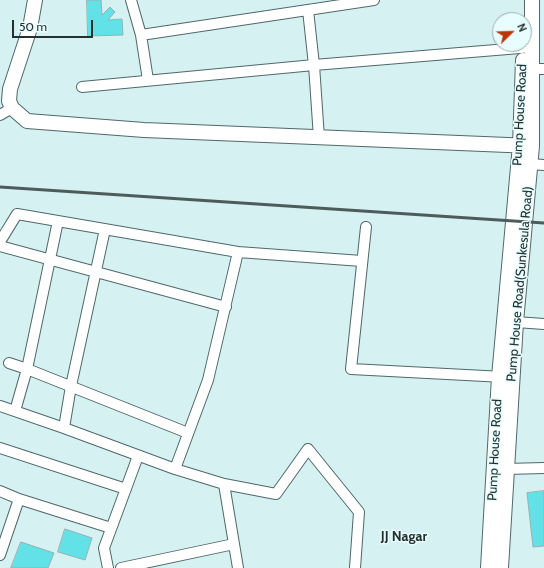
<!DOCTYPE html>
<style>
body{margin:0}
#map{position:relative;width:544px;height:568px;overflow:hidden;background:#d6f1f2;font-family:Cabin,sans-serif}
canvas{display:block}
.north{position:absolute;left:492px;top:12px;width:40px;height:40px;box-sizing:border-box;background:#e7fdfe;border:1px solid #99abac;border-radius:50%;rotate:67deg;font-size:11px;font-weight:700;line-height:16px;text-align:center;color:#253030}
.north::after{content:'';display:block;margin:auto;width:14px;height:18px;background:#bc3305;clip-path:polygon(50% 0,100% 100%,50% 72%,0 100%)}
.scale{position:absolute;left:12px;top:20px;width:81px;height:18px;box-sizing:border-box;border:2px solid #253030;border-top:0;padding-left:5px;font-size:12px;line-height:14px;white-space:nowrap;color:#253030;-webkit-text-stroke:3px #e7fdfe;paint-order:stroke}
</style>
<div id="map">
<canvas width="544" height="568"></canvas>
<div class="north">N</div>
<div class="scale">50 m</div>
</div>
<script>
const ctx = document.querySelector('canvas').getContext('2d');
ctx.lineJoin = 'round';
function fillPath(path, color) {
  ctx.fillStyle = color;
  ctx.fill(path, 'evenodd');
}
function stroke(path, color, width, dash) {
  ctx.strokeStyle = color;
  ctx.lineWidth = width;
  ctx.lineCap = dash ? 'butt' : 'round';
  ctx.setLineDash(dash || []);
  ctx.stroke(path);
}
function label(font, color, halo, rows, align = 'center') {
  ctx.font = font + ' Cabin,sans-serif';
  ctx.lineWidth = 3;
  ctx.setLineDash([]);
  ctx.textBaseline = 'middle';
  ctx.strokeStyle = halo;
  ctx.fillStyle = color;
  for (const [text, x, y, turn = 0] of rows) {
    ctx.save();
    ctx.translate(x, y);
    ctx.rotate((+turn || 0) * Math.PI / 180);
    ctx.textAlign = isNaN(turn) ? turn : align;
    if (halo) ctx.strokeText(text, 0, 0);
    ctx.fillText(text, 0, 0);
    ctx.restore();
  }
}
const building = new Path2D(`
 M87,0h14l1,15 8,-8 5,5 -7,8 14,-1 1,16 -35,1z
 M544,491v55l-11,1 -6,-54z
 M65,529l27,9 -7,22 -27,-8z
 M21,542l33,11 -6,15h-37z`);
const street = new Path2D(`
 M131,0l10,35 233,-35
 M308,10l6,55 5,73
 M141,35l7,45
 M532,69h12
 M82,87l232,-22 218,-18
 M0,115l12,-7
 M530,164l14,1
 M366,227l-15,142 153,8
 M0,244l1,-4 16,-26 221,38
 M0,246l226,61
 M516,322l28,2
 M9,363l18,6 161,64
 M0,406l64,22 111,41 49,15 52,10 32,-45 51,63 -4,56
 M15,411l12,-42 31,-148
 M64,428l7,-42 34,-157
 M0,448l126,41
 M175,469l33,-89 30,-128 124,9
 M506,469l38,-1
 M224,484l14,84
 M0,491l19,8
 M0,555l19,-56 92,29
 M108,568l-4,-20 34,-92
 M121,568l113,-24`);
const secondary = new Path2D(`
 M35,0l-5,28 -20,61 -1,12 3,7 15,13 117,9 388,16
 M488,568l11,-191 21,-232 3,-85
 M501,568l15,-246 16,-176v-146`);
const rail = new Path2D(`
 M0,187l544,36`);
const streetNames = [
 ["Pump House Road",520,115,-87],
 ["Pump House Road(Sunkesula Road)",520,284,-85],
 ["Pump House Road",495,450,-87]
];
const neighbourhoodNames = [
 ["JJ Nagar",404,537]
];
fillPath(building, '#62e2e6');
stroke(building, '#97b1b2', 1);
stroke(street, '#506869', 12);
stroke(secondary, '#506869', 16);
stroke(street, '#fff', 10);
stroke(secondary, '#fff', 14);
stroke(rail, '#4d5b5c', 3);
label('13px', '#253030', '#e7fdfe', streetNames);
label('bold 14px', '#253030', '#e7fdfe', neighbourhoodNames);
</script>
